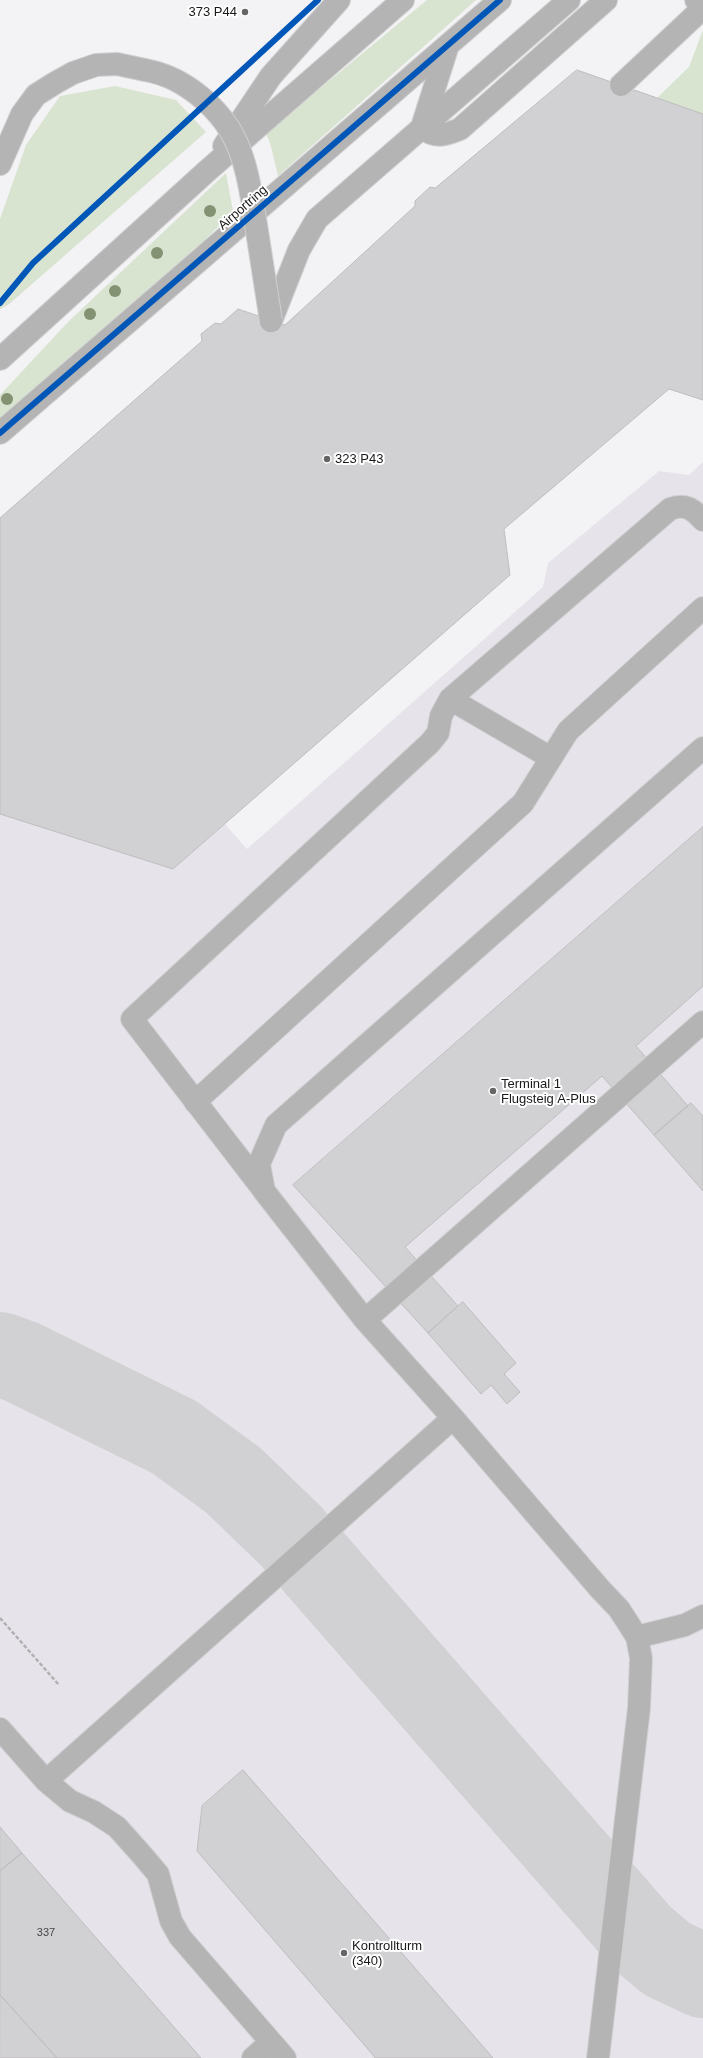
<!DOCTYPE html>
<style>
body{margin:0}
canvas{display:block;background:#f3f2f4}
</style>
<canvas width="703" height="2058"></canvas>
<script>
const ctx = document.querySelector('canvas').getContext('2d');
ctx.lineJoin = 'round';
function fillPath(path, color) {
  ctx.fillStyle = color;
  ctx.fill(path, 'evenodd');
}
function stroke(path, color, width, dash) {
  ctx.strokeStyle = color;
  ctx.lineWidth = width;
  ctx.lineCap = dash ? 'butt' : 'round';
  ctx.setLineDash(dash || []);
  ctx.stroke(path);
}
function label(font, color, halo, rows, align = 'center') {
  ctx.font = font + ' Arial,sans-serif';
  ctx.lineWidth = 4;
  ctx.setLineDash([]);
  ctx.textBaseline = 'middle';
  ctx.strokeStyle = halo;
  ctx.fillStyle = color;
  for (const [text, x, y, turn = 0] of rows) {
    ctx.save();
    ctx.translate(x, y);
    ctx.rotate((+turn || 0) * Math.PI / 180);
    ctx.textAlign = isNaN(turn) ? turn : align;
    if (halo) ctx.strokeText(text, 0, 0);
    ctx.fillText(text, 0, 0);
    ctx.restore();
  }
}
const built = new Path2D(`
 M703,462v1596h-703v-1244l173,55 52,-45 22,25 296,-262 5,-24 111,-92 30,4z`);
const green = new Path2D(`
 M427,0h49l-198,176 -7,-30 -5,-13z
 M703,30v84l-46,-16 32,-31z
 M115,86l61,14 30,32 -198,173 -8,4v-90l26,-74 34,-49z
 M226,173l7,38 -28,29 -205,178v-23l69,-74z`);
const taxiway = new Path2D(`
 M0,1354l22,8 152,75 59,43 58,56 351,402 25,21 36,17`);
const building = new Path2D(`
 M577,70l126,44v286l-34,-11 -165,140 6,46 -337,294 -173,-55v-296l202,-177 -1,-7 14,-11 6,1 17,-15 47,16 130,-119v-5l15,-14 5,1z
 M703,827v159l-67,60 52,60 -34,29 -52,-59 -197,171 53,59 -30,27 -135,-148z
 M691,1103l12,13v75l-49,-56z
 M463,1302l53,61 -12,11 16,18 -13,12 -16,-19 -10,9 -53,-61z
 M243,1770l250,288h-118l-2,-3 -176,-204 5,-45z
 M0,1827l22,26 -22,18z
 M22,1853l179,205h-144l-57,-63v-124z
 M0,1995l57,63h-57z`);
const path = new Path2D(`
 M0,1618l59,67`);
const minor = new Path2D(`
 M448,45l-26,82c12,12 24,8 38,2l146,-129
 M621,85l82,-77 -7,-8
 M224,146l47,-70 68,-76
 M0,164l22,-50 14,-19 19,-12 18,-10 23,-8 21,-1 28,6
 M271,321l28,-71 18,-31 252,-219
 M0,359l207,-188 196,-171
 M0,433l500,-433
 M450,699l101,59
 M195,1102l328,-299 45,-72 135,-123
 M262,1188l-130,-169 298,-276 8,-10 3,-17 9,-17 220,-190c15,-6 23,0 33,11
 M365,1320l338,-298
 M637,1637l-18,-28 -19,-20 -147,-171 -88,-98 -101,-129 -5,-27 17,-39 427,-377
 M0,1729l46,52 24,20 24,11 23,15 25,28 16,19 13,47 9,16 105,121
 M46,1781l407,-363
 M253,2058l18,-16
 M598,2058l41,-350 2,-50 -4,-21 48,-12 18,-9`);
const minorBridge = new Path2D(`
 M145,70c41,7 81,42 95,81 9,24 12,49 16,74 5,32 10,64 15,96`);
const cycleway = new Path2D(`
 M0,303l33,-40 285,-263
 M0,433l500,-433`);
const trees = [
 [210,211],
 [157,253],
 [115,291],
 [90,314],
 [7,399]
];
const markers = [
 [245,12,4,"#666566"],
 [327,459,4,"#666566"],
 [493,1091,4,"#666566"],
 [344,1953,4,"#666566"]
];
const numberNames = [
 ["337",46,1933]
];
const poiNames = [
 ["373 P44",237,12,"right"],
 ["323 P43",335,459],
 ["Terminal 1",501,1084],
 ["Flugsteig A-Plus",501,1099],
 ["Kontrollturm",352,1946],
 ["(340)",352,1961]
];
const streetNames = [
 ["Airportring",243,208,-41]
];
fillPath(built, '#e6e4ea');
fillPath(green, '#d8e4d0');
stroke(taxiway, '#d1d0d2', 84);
fillPath(building, '#d1d0d2');
stroke(building, '#bebdbf', 1);
stroke(minor, '#d0cfd1', 24);
stroke(path, '#b0b0b0', 2.5, [4, 2]);
stroke(minor, '#b4b4b5', 22);
stroke(minorBridge, '#d0cfd1', 24, []);
stroke(minorBridge, '#b4b4b5', 22);
stroke(cycleway, '#0057b8', 6);
ctx.fillStyle = '#839272';
for (const [x, y] of trees) {
  ctx.beginPath();
  ctx.arc(x, y, 6, 0, 2 * Math.PI);
  ctx.fill();
}
for (const [x, y, r, color] of markers) {
  const dot = new Path2D();
  dot.arc(x, y, r, 0, 2 * Math.PI);
  ctx.fillStyle = color;
  ctx.fill(dot);
  stroke(dot, '#fff', 1.5);
}
label('11px', '#484748', null, numberNames);
label('13px', '#1a191a', '#fff', poiNames, 'left');
label('13px', '#1a191a', '#fff', streetNames);
</script>
